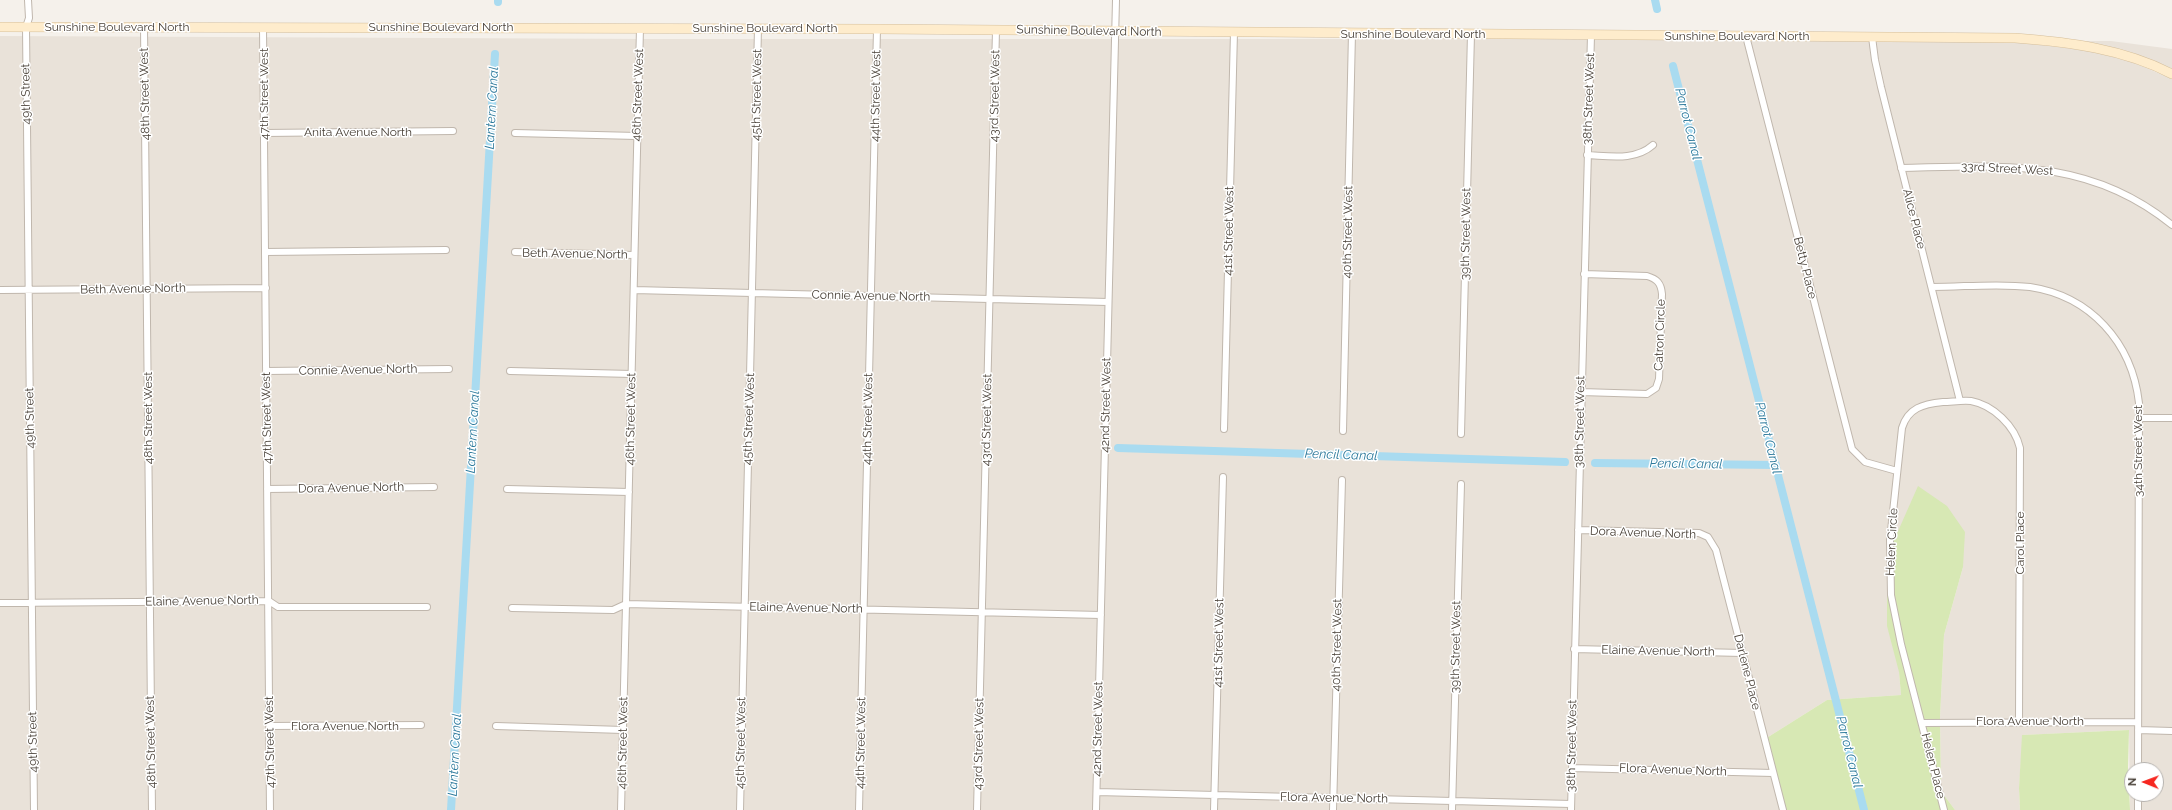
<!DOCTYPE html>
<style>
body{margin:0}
#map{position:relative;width:2172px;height:810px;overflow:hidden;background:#f5f1eb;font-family:Raleway,sans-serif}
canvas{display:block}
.north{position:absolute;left:2124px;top:762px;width:40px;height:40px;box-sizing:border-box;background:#fff;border:1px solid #b6b3af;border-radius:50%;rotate:271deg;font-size:11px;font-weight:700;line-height:16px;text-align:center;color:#494138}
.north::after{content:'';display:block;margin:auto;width:14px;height:18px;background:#f62720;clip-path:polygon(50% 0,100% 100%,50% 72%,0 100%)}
</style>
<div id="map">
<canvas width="2172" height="810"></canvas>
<div class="north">N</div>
</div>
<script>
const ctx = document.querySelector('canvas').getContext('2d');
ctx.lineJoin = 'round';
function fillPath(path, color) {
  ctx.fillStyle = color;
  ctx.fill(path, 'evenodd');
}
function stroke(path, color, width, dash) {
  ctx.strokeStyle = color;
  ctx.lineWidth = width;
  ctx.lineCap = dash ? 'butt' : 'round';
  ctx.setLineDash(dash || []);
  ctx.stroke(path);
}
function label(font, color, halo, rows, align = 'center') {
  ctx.font = font + ' Raleway,sans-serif';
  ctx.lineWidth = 3;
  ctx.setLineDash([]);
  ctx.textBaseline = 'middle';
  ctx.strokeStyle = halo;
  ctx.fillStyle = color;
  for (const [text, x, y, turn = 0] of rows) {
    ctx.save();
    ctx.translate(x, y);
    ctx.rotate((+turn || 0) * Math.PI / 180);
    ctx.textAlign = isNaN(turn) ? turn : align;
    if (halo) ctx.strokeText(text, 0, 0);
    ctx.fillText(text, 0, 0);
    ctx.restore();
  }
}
const residential = new Path2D(`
 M0,36l649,3h877l489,3 76,9 41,11 40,17v731h-42l-1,-80 -106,5 -4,53 1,22h-65l-14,-19 -1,-74 4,-82 19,-68 -64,105 2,23 -74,5 -62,39 20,71h-1785zM2132,770h24v24h-24z
 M2083,41h28l61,8v20l-38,-15z`);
const green = new Path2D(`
 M1918,486l29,20 18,26 -2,35 -19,68 -4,82 1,74 14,19h-170l-20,-71 62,-39 74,-5 -2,-23 -12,-46v-70z
 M2129,730l-1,37 2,43h-110l-1,-22 3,-53z`);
const canal = new Path2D(`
 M1655,0l2,9
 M498,2v-2
 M1673,66c65,248 126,496 191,744
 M1118,448l447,14
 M1595,463l181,2
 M451,810l44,-756`);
const street = new Path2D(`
 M28,0l1,18 -3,9 8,783
 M144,27l8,783
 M263,27l7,783
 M1746,36l106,413 13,13 32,9
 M1872,37l3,23 6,27 79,314
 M264,133l189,-2
 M515,133l122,3
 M1587,155c23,1 48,6 66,-10
 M1901,168c102,-2 187,-11 271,57
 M265,252l181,-2
 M515,252l119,3
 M1932,287c32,0 66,-4 98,0 60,9 102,55 109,116l-1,367
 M0,290l266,-2
 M634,290l474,12
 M266,371l183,-2
 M510,371l122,3
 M1581,392l66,2 9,-6 3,-9 3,-85c-1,-11 -5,-15 -15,-18l-63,-2
 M2139,418h33
 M1224,429l10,-397
 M1343,431l9,-398
 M1461,434l10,-400
 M267,489l167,-2
 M507,489l122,3
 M1578,530l121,3 9,4 8,13 67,260
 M0,603l269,-2 9,6h149
 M512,608l101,2 13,-6 475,11
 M1574,649l168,4
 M1922,723l216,-1
 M270,726l151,-1
 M496,726l127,4
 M2138,730l34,1
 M1572,768l201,5
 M1097,792l474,12
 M621,810l19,-782
 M740,810l18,-782
 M859,810l18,-781
 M977,810l19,-780
 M1096,810l20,-810
 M1214,810l9,-333
 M1333,810l9,-330
 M1452,810l9,-326
 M1571,810l20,-775
 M1944,810l-43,-166 -10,-49 -1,-55 12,-112c6,-20 21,-24 41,-26 8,0 19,-2 28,-1 22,4 44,25 49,47l-1,273
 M2138,810v-16`);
const secondary = new Path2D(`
 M0,27l877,2 1138,9c54,4 109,11 157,36`);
const streetNames = [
 ["Sunshine Boulevard North",117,27],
 ["Sunshine Boulevard North",441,27],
 ["Sunshine Boulevard North",765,28],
 ["Sunshine Boulevard North",1089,31,1],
 ["Sunshine Boulevard North",1413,34],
 ["Sunshine Boulevard North",1737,36],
 ["49th Street",26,94,-91],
 ["48th Street West",145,94,-91],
 ["47th Street West",264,94,-90],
 ["46th Street West",638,95,-88],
 ["45th Street West",757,95,-89],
 ["44th Street West",876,96,-89],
 ["43rd Street West",995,96,-89],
 ["38th Street West",1589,99,-88],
 ["Anita Avenue North",358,132],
 ["33rd Street West",2007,169,3],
 ["Alice Place",1914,219,76],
 ["41st Street West",1229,231,-89],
 ["40th Street West",1348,232,-89],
 ["39th Street West",1466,234,-89],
 ["Beth Avenue North",575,254,1],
 ["Betty Place",1805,268,76],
 ["Beth Avenue North",133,289,-1],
 ["Connie Avenue North",871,296,1],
 ["Catron Circle",1660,335,-88],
 ["Connie Avenue North",358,370,-1],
 ["42nd Street West",1106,405,-89],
 ["49th Street",30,418,-91],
 ["48th Street West",148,418,-90],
 ["47th Street West",267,418,-91],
 ["46th Street West",631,419,-89],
 ["45th Street West",749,419,-88],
 ["44th Street West",868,419,-89],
 ["43rd Street West",987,420,-89],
 ["38th Street West",1580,422,-89],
 ["34th Street West",2138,451,-90],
 ["Dora Avenue North",351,488,-1],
 ["Dora Avenue North",1643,533,2],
 ["Helen Circle",1892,542,-87],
 ["Carol Place",2020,543,-90],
 ["Elaine Avenue North",202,601,-1],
 ["Elaine Avenue North",806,608,1],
 ["41st Street West",1219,643,-89],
 ["40th Street West",1337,645,-89],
 ["39th Street West",1456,647,-89],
 ["Elaine Avenue North",1658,651,1],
 ["Darlene Place",1747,672,76],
 ["Flora Avenue North",2030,721],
 ["Flora Avenue North",345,726],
 ["42nd Street West",1098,729,-89],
 ["49th Street",33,742,-91],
 ["48th Street West",151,742,-91],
 ["47th Street West",270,742,-91],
 ["46th Street West",623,743,-89],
 ["45th Street West",741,743,-89],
 ["44th Street West",861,743,-89],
 ["43rd Street West",979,744,-89],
 ["38th Street West",1572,746,-89],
 ["Helen Place",1933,766,76],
 ["Flora Avenue North",1673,770,2],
 ["Flora Avenue North",1334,798,1]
];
const waterNames = [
 ["Lantern Canal",492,108,-87],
 ["Parrot Canal",1688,124,76],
 ["Lantern Canal",473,432,-87],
 ["Parrot Canal",1768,438,76],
 ["Pencil Canal",1341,455,2],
 ["Pencil Canal",1686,464,1],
 ["Parrot Canal",1849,752,76],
 ["Lantern Canal",455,755,-87]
];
fillPath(residential, '#e9e2d9');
fillPath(green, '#d7e8b4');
stroke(canal, '#a9dbf0', 8);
stroke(street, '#c0b7ad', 8);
stroke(secondary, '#d4be9b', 10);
stroke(street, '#fff', 6);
stroke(secondary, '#feeccc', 9);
label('12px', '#494138', '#fff', streetNames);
label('italic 13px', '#2d7a9c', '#fff', waterNames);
</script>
